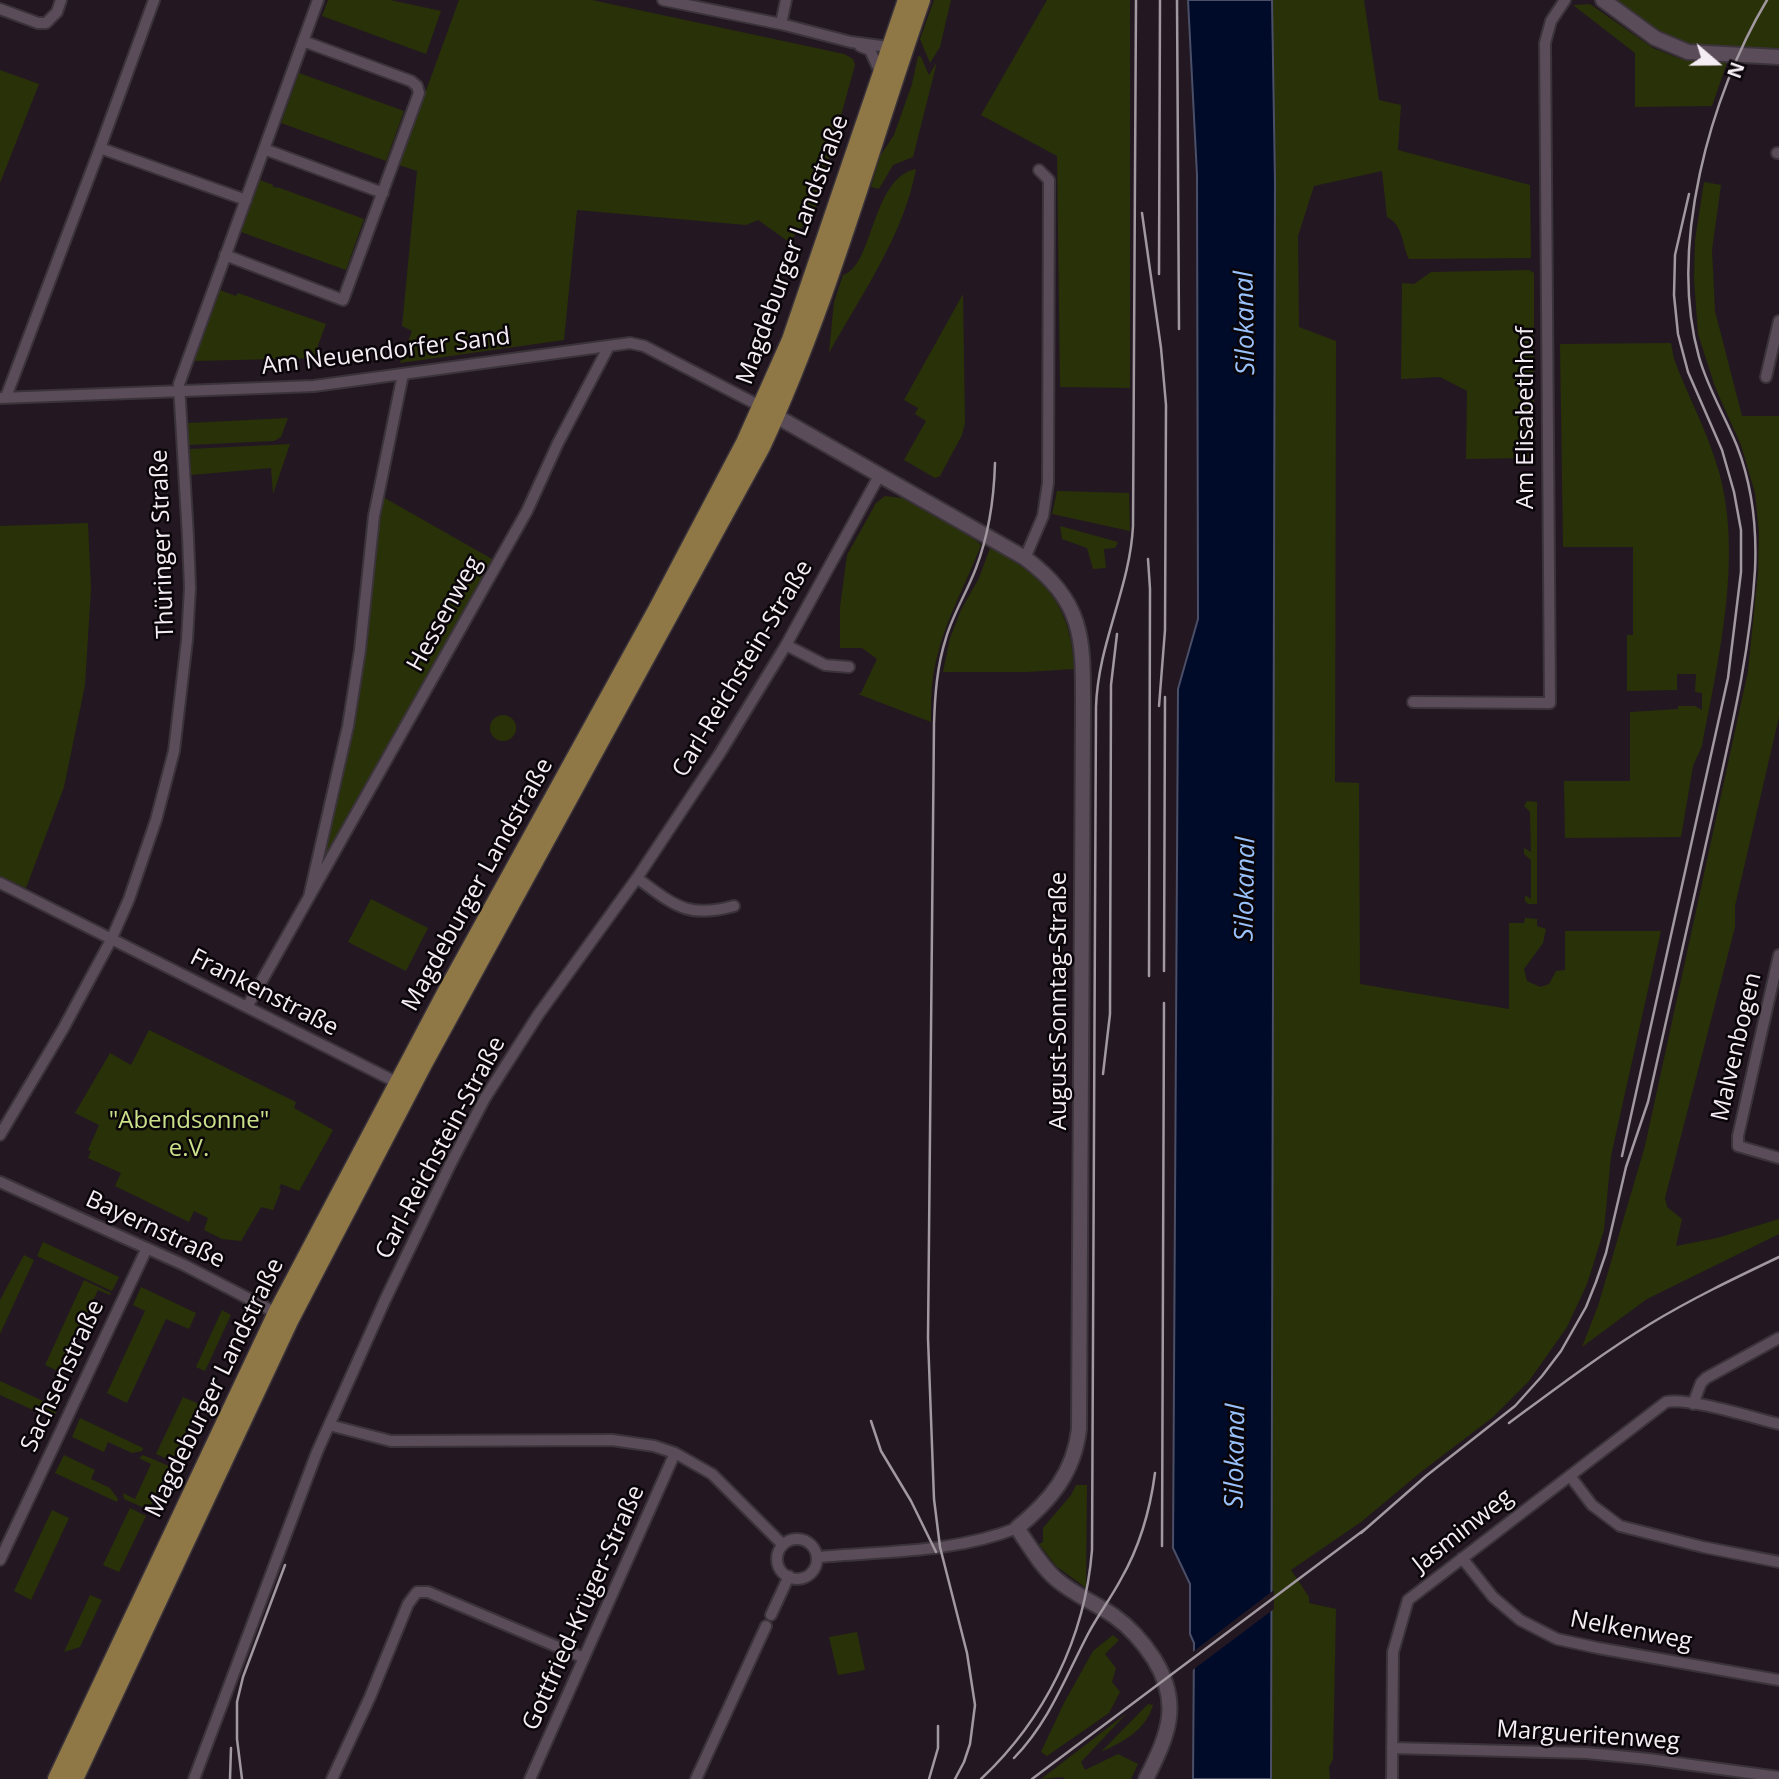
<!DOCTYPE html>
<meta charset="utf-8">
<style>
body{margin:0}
#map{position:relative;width:1779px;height:1779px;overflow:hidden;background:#231822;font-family:"Open Sans",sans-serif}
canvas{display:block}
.north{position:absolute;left:1681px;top:28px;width:70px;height:70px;-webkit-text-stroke:5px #090509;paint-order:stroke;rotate:110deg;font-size:19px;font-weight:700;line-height:28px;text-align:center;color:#f5edf4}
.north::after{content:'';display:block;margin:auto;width:24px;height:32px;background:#f5edf4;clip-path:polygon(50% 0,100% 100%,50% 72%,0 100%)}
</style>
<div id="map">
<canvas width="1779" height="1779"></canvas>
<div class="north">N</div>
</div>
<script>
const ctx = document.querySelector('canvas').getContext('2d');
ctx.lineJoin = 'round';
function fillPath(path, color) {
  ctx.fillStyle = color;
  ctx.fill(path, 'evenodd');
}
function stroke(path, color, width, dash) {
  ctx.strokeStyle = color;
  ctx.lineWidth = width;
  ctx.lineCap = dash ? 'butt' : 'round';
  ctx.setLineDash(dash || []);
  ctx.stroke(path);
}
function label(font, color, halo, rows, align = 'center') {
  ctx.font = font + ' "Open Sans",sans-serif';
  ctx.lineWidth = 5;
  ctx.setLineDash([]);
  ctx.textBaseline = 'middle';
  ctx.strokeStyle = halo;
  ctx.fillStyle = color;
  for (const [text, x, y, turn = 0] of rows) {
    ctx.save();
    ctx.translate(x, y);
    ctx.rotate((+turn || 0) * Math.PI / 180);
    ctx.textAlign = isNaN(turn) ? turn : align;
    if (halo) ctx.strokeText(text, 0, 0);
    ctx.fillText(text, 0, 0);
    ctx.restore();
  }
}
const green = new Path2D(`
 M328,0h62l51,11 -15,43 -104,-38z
 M459,0h133l252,54 9,5 2,6 -41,148 -25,29 -31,-22 -12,5 -169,-15 -13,130 -164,23 12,-32 -10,-5 15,-155 -18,-6z
 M934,0h17l-11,47 -10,16 -10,-24z
 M1047,0h83v388l-70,-1 -3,-231 -76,-41z
 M1272,0h92l15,100 22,5 -3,45 132,35 1,73 -122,1c-8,-16 -5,-33 -22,-42l-5,-46 -68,15 -16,50 1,91 37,14 -1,441 24,1 1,201 149,25v-86h15l1,-5 12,1v7l9,3 -3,14 -19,26 3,12 13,6 9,-3 7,-13 9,-1v-39h96l-50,225 -7,74 -17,54 -20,43 -38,54 -36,36 -72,55 -60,50 -70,48 18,27v6l27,6 -3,150 -4,8 1,12h-59l4,-1597z
 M1613,0h166v53l-91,-6 -32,-15z
 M1590,4l63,44 28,11 46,4 -15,43 -77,1v-54l-62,-48z
 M918,56l3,1 8,18 8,-13 -24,95 -20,8 -14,24 -8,-2 9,-31 14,-21 18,-51z
 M0,70l39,14 -39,99z
 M299,73l105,38 -18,50 -105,-38z
 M916,169c-12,66 -55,126 -87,184l5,-51 9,-27c31,-9 28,-97 73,-106z
 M260,180l13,5v2l7,1 84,31 -18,51 -105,-38z
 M1704,182l17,3 -9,65 3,61 27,105h37v301l-44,189v21l-70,271 2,9 15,12 -6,27 41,-8 62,-19v15l-132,65 -65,48 16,-41 47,-160 103,-475 10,-99 1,-39 -4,-40 -14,-48 -26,-58 -17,-53 -4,-55 1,-39z
 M1529,270l5,3v179l-5,6 -63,1 1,-68 -27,-14 -39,2 1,-96 12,1 17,-12z
 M220,290l16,6 2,-3 88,31 -8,21 -1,13 -123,3z
 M963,294l2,129 -3,12 -22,41 -5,2 -31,-18 22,-39 -11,-7 3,-6 -14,-8z
 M1671,343l3,16c14,37 34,74 45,113 24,85 -1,190 -17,274l-9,20 -12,71 -116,1 -1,-57h66v-69l48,-3v-3h17l7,4v-17l-7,-1 1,-18h-19v16l-50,1v-56h6v-88h-70l-3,-203z
 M288,418l-7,19 -7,4 -85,4 -1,-22z
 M290,444l-17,50 -2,-26 -80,7 -1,-26z
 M1057,491l72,2 1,38 -78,-17z
 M885,496l17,2 71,40 8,7c-14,37 -35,73 -44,112 -6,21 -6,43 -6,65l-73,-28 3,-1 16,-34 -15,-11h-22v-41l7,-52 29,-52z
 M383,497l109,62 -164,299 -7,-2 14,-57 42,-283z
 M88,523l3,65 -6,97 -21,102 -38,101 -26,-12v-350z
 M1060,526l58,16 -3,6 -11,1 2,19 -13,1 -6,-21 -25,-9z
 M990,548c55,28 81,57 84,121l-47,3h-84l7,-34 11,-28 18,-32z
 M490 728a13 13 0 1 1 26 0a13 13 0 1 1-26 0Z
 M1527,801l10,1v102h-9l-3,-3v-6l6,4v-39l-7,-6v-6l7,4 -1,-40 -6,-6z
 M371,899l57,29 -22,43 -58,-29z
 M149,1030l147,72 -2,6 39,22 -34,61 -18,-7 -2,4 2,2 -8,20 -12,-3 -20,34 -19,-2 -18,-9 4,-12 -14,-7 -5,11 -74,-36 6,-13 -33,-15 3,-7 -3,-1 11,-25 -24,-12 35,-60 21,12z
 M43,1242l76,35 -7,14 -75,-35z
 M24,1255l10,5 -34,74v-34z
 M84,1280l27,13 -1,2 -12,-5 -38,82 -15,-7z
 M141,1287l55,26 -7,16 -23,-10 -39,84 -20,-10 38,-82 -12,-6z
 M222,1310l9,5 -26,56 -9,-4z
 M0,1381l58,27 -5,11 -53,-24z
 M183,1397l16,7 -27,57 -16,-7z
 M80,1418l63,30 -1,3 -10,2 -24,-11 -4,10 -32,-15z
 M64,1455l31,15 -4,9 19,9 8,11 -1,3 -62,-29z
 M143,1455l26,11 -20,44 -25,-11 -1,-6 12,6 16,-35 -12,-6z
 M1076,1485h11l-1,103 -30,-22 -17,-22 4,-2v-14l28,-33z
 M130,1508l16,8 -27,56 -16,-7z
 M52,1510l17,8 -38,82 -17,-9z
 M90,1595l12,5 -22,47 -16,5z
 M857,1632l8,38 -27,5 -9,-38z
 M1113,1635l6,5 -14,14 11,14 -4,14 8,10 -11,21 -62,43 -6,-4 23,-49 29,-52z
 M1148,1704l5,1c-7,25 -30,37 -52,47z
 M1127,1713l-46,49 4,8 33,-16 20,10 -7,15h-66l-2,-2 -22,2z`);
const water = new Path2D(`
 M1188,0h84l3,182 -4,1597h-78l1,-136 -4,-9v-50l-17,-36 5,-859 20,-70 -1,-444z`);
const pier = new Path2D(`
 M1274,1590v19l-84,63v-18z`);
const minor = new Path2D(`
 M154,0l-54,148 146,52
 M663,0l118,24 70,18 45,6
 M0,9l38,14h8l11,-11 4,-12
 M781,24l5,-24
 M860,46l10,4 10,22
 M264,149l119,44
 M1777,153h2
 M225,255l118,45 76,-207 -2,-7 -6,-5 -108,-40
 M403,374l-29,142 -14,134 -12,76 -39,171 218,-386 31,-68 51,-97
 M1766,377l13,-56
 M6,397l94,-249
 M0,398l314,-12 316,-43 14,3 118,61
 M1025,558l18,-42 5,-33 1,-303 -10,-10
 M786,645l39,20 24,2
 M1413,702l137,1 -5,-660 6,-22 14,-21
 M637,878c37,27 50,41 97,28
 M0,883l398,200
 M1779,955l-41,181v10l41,12
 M247,1007l62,-110
 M0,1135l63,-106 48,-89 18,-41 27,-79 18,-69 13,-111 3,-52 -2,-51 -9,-153 139,-384
 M0,1182l184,83 98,51
 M1693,1404l8,-21 5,-5 73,-40
 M329,1425l62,16 221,-1 42,6 21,7 37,21 70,70
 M1570,1476l22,29 28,21 83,21 76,15
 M777 1559a20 20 0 1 1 40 0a20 20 0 1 1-40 0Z
 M819,1557c66,-6 135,-4 198,-29
 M1462,1558l31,39 27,23 37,19 41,9 181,32
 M0,1560l147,-312
 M771,1615l18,-39
 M1392,1748l195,5 61,6 131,18
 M194,1779l123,-327 68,-152 65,-135 35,-67 53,-83 99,-137 83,-125 66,-108 93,-169
 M332,1779l38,-82 38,-93 9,-12h11l156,66
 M530,1779l145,-326
 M696,1779l70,-153
 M1392,1779l1,-127 15,-52 258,-198c22,-5 88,16 113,22`);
const tertiary = new Path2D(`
 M1603,0l52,38 33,14 91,5
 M776,416l249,142c61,45 58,84 58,153l-4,718c-5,44 -29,72 -62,99 12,17 23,37 39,51 17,15 39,24 58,37 17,12 29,26 40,43 28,45 14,76 -8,120`);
const primary = new Path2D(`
 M57,1779l220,-466 169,-320 211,-383 88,-167 46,-103 116,-340
 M74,1779l216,-460 133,-255 338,-617c67,-144 108,-298 160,-447`);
const rail = new Path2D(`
 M1177,0l2,329
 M1142,213l19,135 5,57 -1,225 -6,76
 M1159,274l1,-274
 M1148,559l2,30 -1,387
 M1164,971l1,-274
 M1103,1074l7,-60 1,-329 6,-51
 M1622,1156l106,-478 13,-106v-42l-7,-38 -12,-42 -34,-78 -10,-38 -4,-39 1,-40 14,-61
 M871,1421l10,30 30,50 25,51
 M1509,1423c46,-34 92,-69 141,-99 41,-25 85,-46 129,-67
 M1361,1533l65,-57 89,-70 27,-30 19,-25 25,-44 10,-25 10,-29 20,-86 22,-65c22,-95 43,-190 64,-285 18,-82 38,-163 43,-247 2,-42 -3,-85 -18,-124 -12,-30 -29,-57 -38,-89 -31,-110 11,-262 68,-357
 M1162,1546l2,-543
 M1014,1758c35,-36 51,-80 74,-124 10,-19 23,-36 33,-55 19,-33 29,-68 34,-106
 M230,1779l1,-31
 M242,1779l-5,-40v-37l6,-25 42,-112
 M929,1779l9,-31v-22
 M955,1779l9,-17 6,-18 5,-39 -8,-52 -27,-106 -6,-48 -6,-161 6,-614c1,-30 3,-58 12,-86 7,-24 21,-46 30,-70 13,-34 18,-69 19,-105
 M981,1779c64,-60 104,-141 111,-229l4,-843c2,-64 34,-119 37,-181l3,-526
 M1032,1779l336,-252`);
const streetNames = [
 ["Magdeburger Landstraße",793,250,-70],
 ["Am Neuendorfer Sand",386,352,-7],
 ["Am Elisabethhof",1526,418,-90],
 ["Thüringer Straße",163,544,-92],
 ["Hessenweg",445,614,-61],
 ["Carl-Reichstein-Straße",743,669,-59],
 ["Magdeburger Landstraße",478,885,-61],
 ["Frankenstraße",264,993,27],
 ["August-Sonntag-Straße",1059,1001,-90],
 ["Malvenbogen",1737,1047,-77],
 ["Carl-Reichstein-Straße",441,1148,-62],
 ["Bayernstraße",155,1230,25],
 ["Sachsenstraße",63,1376,-65],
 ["Magdeburger Landstraße",215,1388,-64],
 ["Jasminweg",1463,1531,-38],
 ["Gottfried-Krüger-Straße",584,1608,-66],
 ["Nelkenweg",1631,1631,11],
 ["Margueritenweg",1588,1736,4]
];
const parkNames = [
 ["\"Abendsonne\"",189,1121],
 ["e.V.",189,1149]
];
const waterNames = [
 ["Silokanal",1246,323,-91],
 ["Silokanal",1246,889,-89],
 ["Silokanal",1236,1456,-89]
];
fillPath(green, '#293108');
fillPath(water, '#000b2a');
stroke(water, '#4a4f67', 2);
fillPath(pier, '#231822');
stroke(minor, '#3b333a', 14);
stroke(tertiary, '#3b333a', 18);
stroke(primary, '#3b333a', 21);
stroke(minor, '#5a4c58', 10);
stroke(tertiary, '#5a4c58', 14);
stroke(primary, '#8f7746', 18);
stroke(rail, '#a198a0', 2.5);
label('24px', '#f5edf4', '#090509', streetNames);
label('24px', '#cbe189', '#090509', parkNames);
label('italic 26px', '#99c1fb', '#090509', waterNames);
</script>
